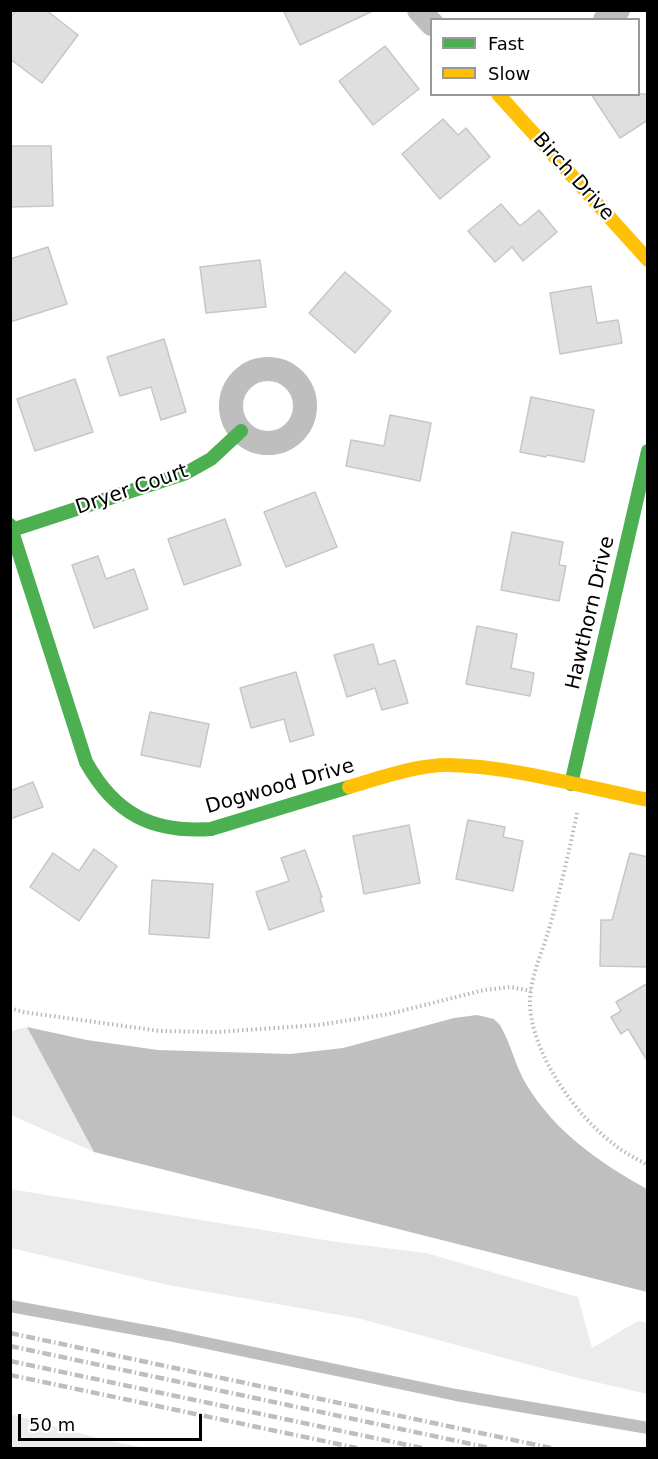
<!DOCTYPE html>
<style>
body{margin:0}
#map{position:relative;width:658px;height:1459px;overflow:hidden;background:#fff;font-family:"DejaVu Sans",sans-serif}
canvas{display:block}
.frame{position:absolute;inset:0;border:12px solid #000;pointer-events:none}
.legend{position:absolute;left:430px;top:18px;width:210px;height:78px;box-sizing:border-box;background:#fff;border:2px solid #999;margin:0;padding:8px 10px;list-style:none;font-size:18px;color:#000}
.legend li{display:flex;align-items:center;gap:12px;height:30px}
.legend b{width:30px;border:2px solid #999}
.scale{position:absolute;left:18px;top:1414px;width:184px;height:27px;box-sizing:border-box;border:3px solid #000;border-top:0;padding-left:8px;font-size:18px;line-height:21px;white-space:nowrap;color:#000;-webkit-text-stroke:4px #fff;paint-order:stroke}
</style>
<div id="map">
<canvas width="658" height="1459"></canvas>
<div class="frame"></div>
<ul class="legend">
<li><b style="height:8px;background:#4caf50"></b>Fast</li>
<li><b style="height:8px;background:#ffc107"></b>Slow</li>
</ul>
<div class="scale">50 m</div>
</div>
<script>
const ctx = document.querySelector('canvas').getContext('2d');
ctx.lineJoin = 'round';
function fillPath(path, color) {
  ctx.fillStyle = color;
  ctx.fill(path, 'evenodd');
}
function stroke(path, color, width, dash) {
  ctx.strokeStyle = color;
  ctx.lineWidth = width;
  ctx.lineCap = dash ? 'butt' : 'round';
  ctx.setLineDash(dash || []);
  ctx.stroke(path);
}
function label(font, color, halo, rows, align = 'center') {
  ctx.font = font + ' "DejaVu Sans",sans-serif';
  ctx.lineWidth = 4.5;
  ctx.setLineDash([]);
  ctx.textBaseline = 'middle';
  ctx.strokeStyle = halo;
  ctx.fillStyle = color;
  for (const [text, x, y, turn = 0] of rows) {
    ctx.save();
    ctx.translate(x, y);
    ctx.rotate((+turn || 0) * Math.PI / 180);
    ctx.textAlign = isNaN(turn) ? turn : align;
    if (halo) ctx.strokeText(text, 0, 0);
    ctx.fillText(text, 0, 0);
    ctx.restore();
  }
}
const green = new Path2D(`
 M27,1027l67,125 -83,-37v-84z
 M10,1189l327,53 89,11 152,44 14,51 46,-27 9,2v71l-73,-17 -217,-59 -189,-33 -157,-37z
 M10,1414l91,25 45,9h-135z`);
const water = new Path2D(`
 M477,1015l17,4 6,6c11,19 15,40 26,59 29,48 74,79 121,105v103l-553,-140 -67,-125 60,13 71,10 132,4 53,-6 111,-30z`);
const building = new Path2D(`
 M16,10h30l32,25 -36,48 -32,-24v-41z
 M283,10h92l-75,35z
 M385,46l34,43 -46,36 -34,-44z
 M591,94h57v26l-28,18z
 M443,119l15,16 8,-7 24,29 -50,42 -38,-45z
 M10,146h41l2,60 -42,1z
 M501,204l19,22 19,-16 18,22 -34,29 -11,-14 -17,15 -27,-31z
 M48,247l19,57 -57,18v-63z
 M260,260l6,47 -60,6 -6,-46z
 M345,272l46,39 -36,42 -46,-40z
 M591,286l6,37 21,-3 4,23 -62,11 -10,-61z
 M164,339l22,73 -25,8 -10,-33 -31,9 -13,-39z
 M75,379l18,53 -58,19 -18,-52z
 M531,397l63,13 -10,52 -37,-7 -1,2 -26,-5z
 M390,415l41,8 -11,58 -74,-15 5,-26 33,6z
 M315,492l22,55 -51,20 -22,-55z
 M225,519l16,46 -57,20 -16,-46z
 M512,532l51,10 -4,23 7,1 -7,35 -58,-11z
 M98,556l8,23 28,-10 14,40 -54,19 -22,-63z
 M477,626l40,8 -6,34 23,5 -4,23 -64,-12z
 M373,644l6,21 16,-5 13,43 -26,7 -7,-22 -28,9 -13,-42z
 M296,672l18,63 -24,7 -6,-23 -33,9 -11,-40z
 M150,712l59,12 -9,43 -59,-12z
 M33,782l10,25 -33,12v-28z
 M468,820l37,7 -2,10 20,4 -10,50 -57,-12z
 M409,825l11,58 -56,11 -11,-58z
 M94,849l23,17 -38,55 -49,-34 23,-34 26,18z
 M305,850l17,47 -2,1 4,13 -55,19 -13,-38 33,-11 -8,-23z
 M630,853l18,4v110l-48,-1 1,-46h11z
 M152,880l61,4 -4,54 -60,-4z
 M648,983v79l-20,-33 -7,5 -10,-17 10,-6 -5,-9z`);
const path = new Path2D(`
 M577,813c-8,39 -17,78 -28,116 -7,24 -20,51 -19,76 2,50 47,112 86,141 10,8 21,13 32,19
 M10,1008l13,4 137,19 57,1 101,-7 71,-11 95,-24 27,-3 20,4`);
const lane = new Path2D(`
 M10,1306l158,29 288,60 192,33`);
const street = new Path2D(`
 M419,10l13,14
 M605,20l13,-10
 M231 406a37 37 0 1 1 74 0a37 37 0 1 1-74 0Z`);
const fast = new Path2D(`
 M10,525l76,237c29,52 66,71 125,67l138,-42
 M12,530l174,-57 25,-14 30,-28
 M571,784l77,-333`);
const slow = new Path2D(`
 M498,94l150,166
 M349,787c31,-9 66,-22 99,-22 63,1 137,22 200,35`);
const rail = new Path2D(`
 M10,1333l541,115
 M10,1346l480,102
 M10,1361l412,87
 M10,1375l347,73`);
const streetNames = [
 ["Birch Drive",573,177,48],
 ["Dryer Court",132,490,-19],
 ["Hawthorn Drive",591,613,-77],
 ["Dogwood Drive",280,787,-16]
];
fillPath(green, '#ececec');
fillPath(water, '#bfbfbf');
fillPath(building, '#dfdfdf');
stroke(building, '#c7c7c7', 1.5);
stroke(path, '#b9b9b9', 4, [1.5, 3]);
stroke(lane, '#bebebe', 12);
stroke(street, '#bebebe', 24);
stroke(fast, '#4caf50', 14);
stroke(slow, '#ffc107', 14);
stroke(rail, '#bebebe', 4.5, [9, 3, 1.5, 3]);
label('20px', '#000', '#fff', streetNames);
</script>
